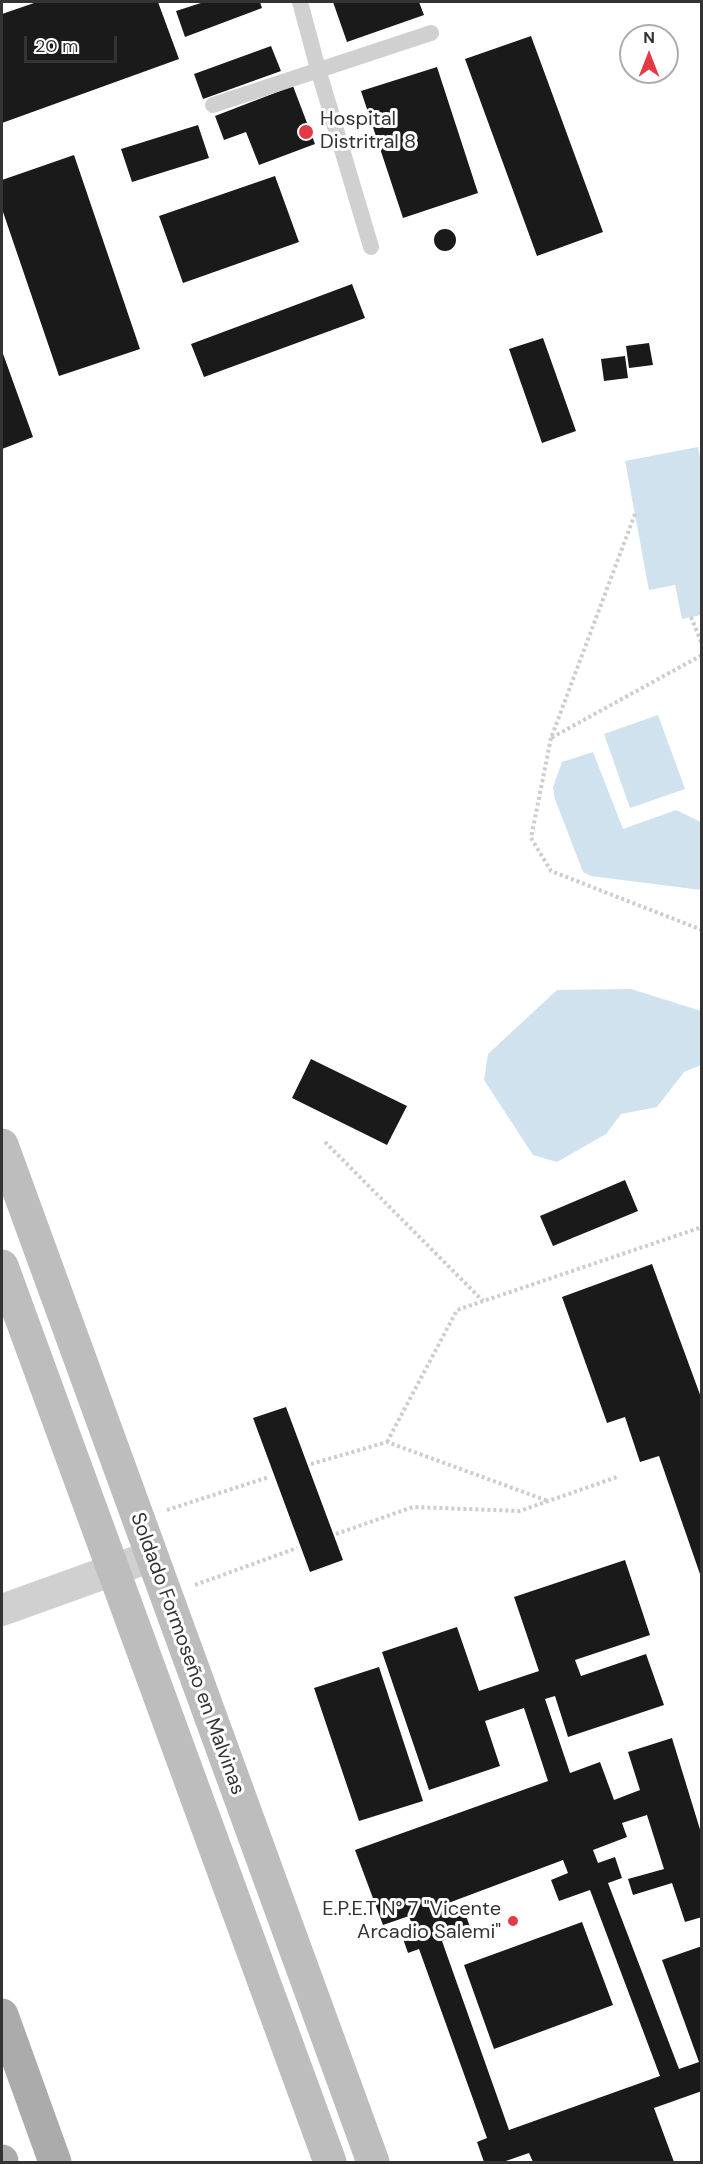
<!DOCTYPE html>
<meta charset="utf-8">
<style>
body{margin:0}
#map{position:relative;width:703px;height:2164px;overflow:hidden;background:#fff;font-family:"DM Sans",sans-serif}
canvas{display:block}
.frame{position:absolute;inset:0;border:3px solid #333;pointer-events:none}
.north{position:absolute;left:619px;top:24px;width:60px;height:60px;box-sizing:border-box;background:#fff;border:2px solid #adadad;border-radius:50%;rotate:0deg;font-size:16px;font-weight:700;line-height:24px;text-align:center;color:#333}
.north::after{content:'';display:block;margin:auto;width:21px;height:27px;background:#e63946;clip-path:polygon(50% 0,100% 100%,50% 72%,0 100%)}
.scale{position:absolute;left:24px;top:36px;width:93px;height:27px;box-sizing:border-box;border:3px solid #333;border-top:0;padding-left:8px;font-size:18px;line-height:21px;white-space:nowrap;color:#333;-webkit-text-stroke:4px #fff;paint-order:stroke}
</style>
<div id="map">
<canvas width="703" height="2164"></canvas>
<div class="frame"></div>
<div class="north">N</div>
<div class="scale">20 m</div>
</div>
<script>
const ctx = document.querySelector('canvas').getContext('2d');
ctx.lineJoin = 'round';
function fillPath(path, color) {
  ctx.fillStyle = color;
  ctx.fill(path, 'evenodd');
}
function stroke(path, color, width, dash) {
  ctx.strokeStyle = color;
  ctx.lineWidth = width;
  ctx.lineCap = dash ? 'butt' : 'round';
  ctx.setLineDash(dash || []);
  ctx.stroke(path);
}
function label(font, color, halo, rows, align = 'center') {
  ctx.font = font + ' "DM Sans",sans-serif';
  ctx.lineWidth = 6;
  ctx.setLineDash([]);
  ctx.textBaseline = 'middle';
  ctx.strokeStyle = halo;
  ctx.fillStyle = color;
  for (const [text, x, y, turn = 0] of rows) {
    ctx.save();
    ctx.translate(x, y);
    ctx.rotate((+turn || 0) * Math.PI / 180);
    ctx.textAlign = isNaN(turn) ? turn : align;
    if (halo) ctx.strokeText(text, 0, 0);
    ctx.fillText(text, 0, 0);
    ctx.restore();
  }
}
const water = new Path2D(`
 M698,447l4,21 -1,147 -19,4 -7,-34 -26,5 -24,-129z
 M658,715l27,74 -55,19 -26,-74z
 M593,752l30,77 53,-19 25,12v68l-110,-14 -8,-4 -28,-73 -2,-12 9,-25z
 M631,989l70,22v54l-17,7 -27,35 -36,7 -15,20 -49,28 -24,-7 -49,-75 4,-26 69,-64z`);
const building = new Path2D(`
 M37,2h121l21,57 -177,64v-109z
 M204,2h56l2,6 -77,29 -9,-26z
 M333,2h86l5,13 -77,27z
 M531,36l72,196 -66,24 -72,-197z
 M271,46l10,25 -78,28 -9,-25z
 M437,67l41,126 -75,25 -42,-127z
 M293,86l22,58 -56,21 -13,-33 -22,8 -9,-24z
 M198,125l11,33 -77,24 -11,-33z
 M74,155l66,194 -81,27 -57,-167v-29z
 M275,176l24,66 -116,41 -24,-67z
 M434 240a11 11 0 1 1 22 0a11 11 0 1 1-22 0Z
 M352,284l13,34 -161,59 -13,-33z
 M543,338l33,93 -34,12 -33,-94z
 M649,343l4,22 -24,3 -3,-22z
 M2,351l31,86 -31,12z
 M625,356l3,22 -24,3 -3,-22z
 M311,1059l96,47 -20,39 -95,-47z
 M625,1180l13,31 -85,35 -13,-30z
 M652,1264l50,136 -1,177 -42,-121 -19,6 -15,-45 -18,6 -45,-126z
 M286,1407l57,153 -33,12 -57,-154z
 M625,1560l25,75 -75,25 6,16 65,-22 18,51 -96,32 -13,-41 -10,3 25,74 30,-11 14,38 26,-10 -12,-38 44,-14 30,98v81l-17,5 -13,-39 -39,12 -5,-16 36,-10 -17,-54 -25,8 5,14 -34,13 5,13 17,-6 7,21 -14,5 71,186 20,-7 -37,-102 40,-14v145l-48,17 20,54h-141l-4,-9 -26,9h-19l-7,-20 10,-4 -68,-189 -11,4 -7,-20 12,-5 -4,-12 -26,9 -28,-75 193,-69 -24,-73 -39,13 15,45 -71,24 -47,-138 75,-25 22,64 60,-20 -25,-74zM563,1860l5,13 -17,7 8,21 31,-11 70,186 -151,54 -67,-189 29,-11 -7,-20 -17,6 -4,-11z
 M379,1667l44,134 -64,20 -45,-133z
 M582,1922l31,83 -119,44 -30,-84z`);
const path = new Path2D(`
 M635,514l-84,224 151,-83
 M691,617l11,27
 M551,738l-20,100 20,33 151,59
 M325,1142l158,159
 M387,1442l70,-132 245,-83
 M311,1464l76,-22 161,59
 M167,1510l102,-33
 M336,1534l77,-27 107,4 97,-34
 M195,1585l102,-37`);
const service = new Path2D(`
 M300,2l18,67 53,178
 M213,105l218,-72`);
const minor = new Path2D(`
 M2,1610l150,-54`);
const secondary = new Path2D(`
 M2,1145l371,1017
 M2,1266l328,896`);
const primary = new Path2D(`
 M2,2015l53,147
 M2,2161v1`);
const markers = [
 [306,132,8,"#e63946"],
 [513,1921,6,"#e63946"]
];
const poiNames = [
 ["Hospital",320,120],
 ["Distritral 8",320,143],
 ["E.P.E.T N° 7 \"Vicente",501,1910,"right"],
 ["Arcadio Salemi\"",501,1933,"right"]
];
const streetNames = [
 ["Soldado Formoseño en Malvinas",187,1654,70]
];
fillPath(water, '#cfe2ee');
fillPath(building, '#1a1a1a');
stroke(path, '#cdcdcd', 4, [3, 3]);
stroke(service, '#d0d0d0', 16);
stroke(minor, '#d0d0d0', 32);
stroke(secondary, '#bdbdbd', 33);
stroke(primary, '#ababab', 33);
for (const [x, y, r, color] of markers) {
  const dot = new Path2D();
  dot.arc(x, y, r, 0, 2 * Math.PI);
  ctx.fillStyle = color;
  ctx.fill(dot);
  stroke(dot, '#fff', 2);
}
label('20px', '#333', '#fff', poiNames, 'left');
label('20px', '#333', '#fff', streetNames);
</script>
